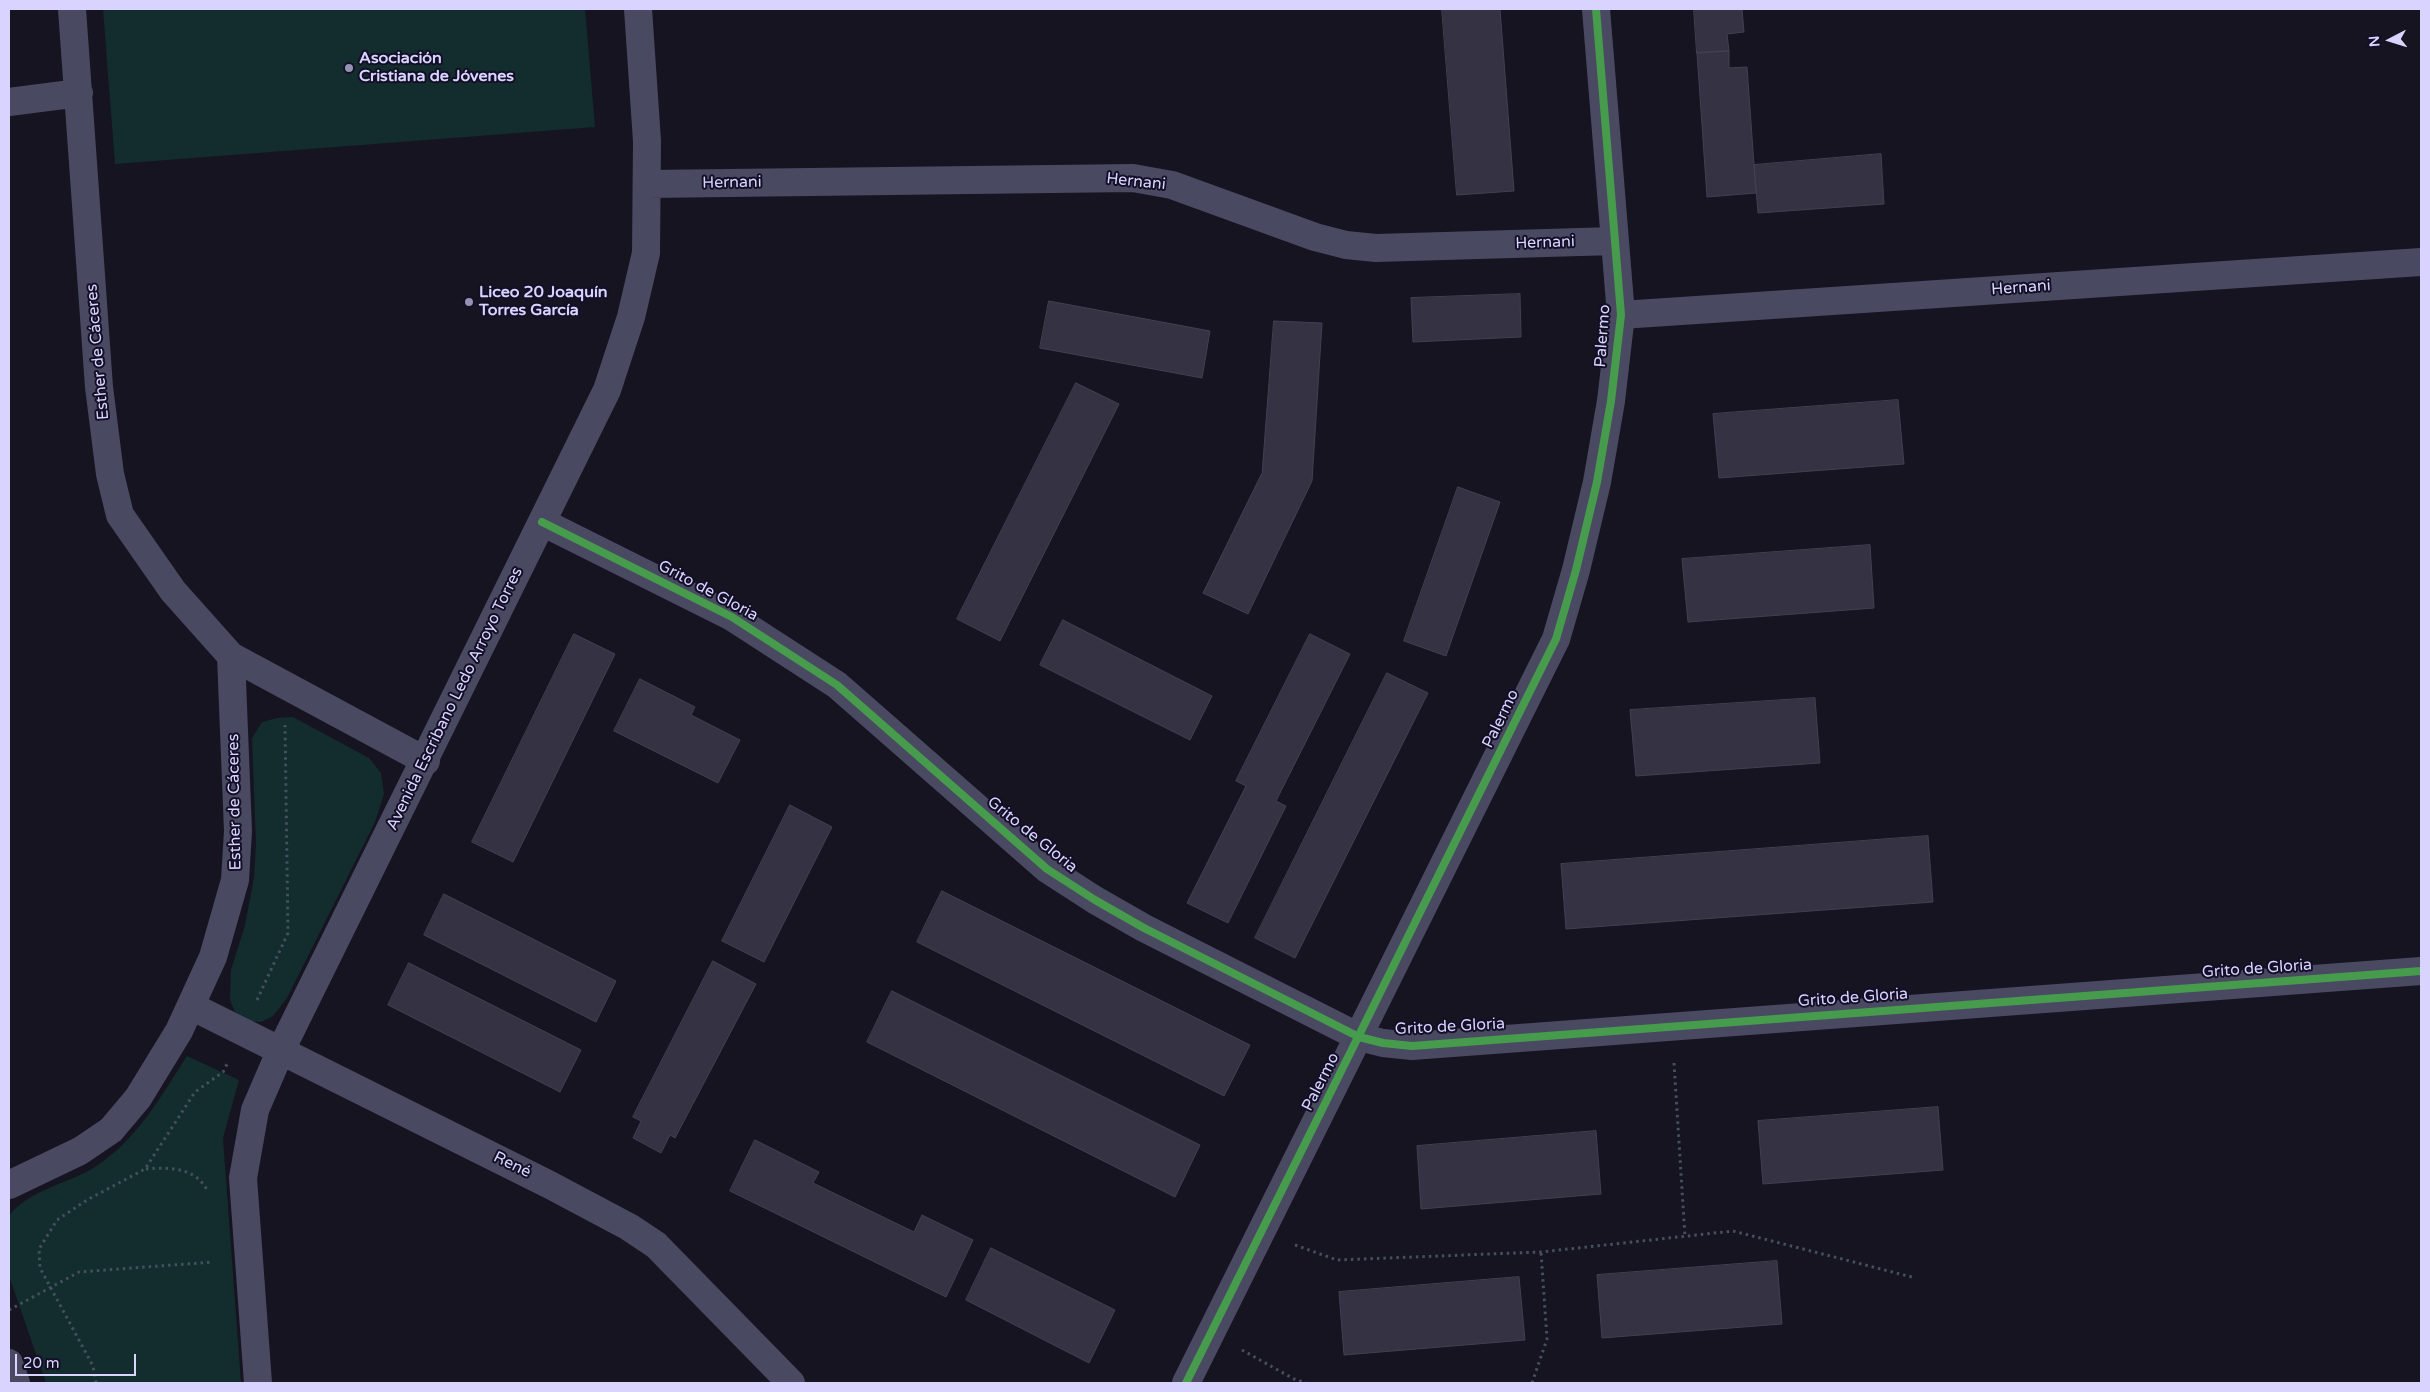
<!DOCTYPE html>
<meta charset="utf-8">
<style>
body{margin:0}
#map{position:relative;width:2430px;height:1392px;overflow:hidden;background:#161421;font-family:"Varela Round",sans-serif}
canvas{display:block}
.frame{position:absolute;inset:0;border:10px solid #d9d4ff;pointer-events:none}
.north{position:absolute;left:2365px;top:15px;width:50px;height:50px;-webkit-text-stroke:4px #130f26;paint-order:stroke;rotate:265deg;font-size:14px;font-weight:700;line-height:20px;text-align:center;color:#d9d4ff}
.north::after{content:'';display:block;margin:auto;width:18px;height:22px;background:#d9d4ff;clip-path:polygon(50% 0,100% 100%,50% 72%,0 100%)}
.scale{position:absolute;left:15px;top:1354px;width:121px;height:22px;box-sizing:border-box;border:2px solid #d9d4ff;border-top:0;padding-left:6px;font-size:15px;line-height:18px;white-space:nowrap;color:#d9d4ff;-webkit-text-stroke:4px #130f26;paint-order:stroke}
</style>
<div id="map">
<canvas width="2430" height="1392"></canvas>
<div class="frame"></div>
<div class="north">N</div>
<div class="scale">20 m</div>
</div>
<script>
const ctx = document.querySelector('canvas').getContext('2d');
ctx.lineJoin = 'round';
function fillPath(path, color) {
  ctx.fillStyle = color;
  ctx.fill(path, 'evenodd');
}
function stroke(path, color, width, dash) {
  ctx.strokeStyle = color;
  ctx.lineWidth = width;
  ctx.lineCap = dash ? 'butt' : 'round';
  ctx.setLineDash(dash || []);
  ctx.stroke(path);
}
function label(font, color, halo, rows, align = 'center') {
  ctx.font = font + ' "Varela Round",sans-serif';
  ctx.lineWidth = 4;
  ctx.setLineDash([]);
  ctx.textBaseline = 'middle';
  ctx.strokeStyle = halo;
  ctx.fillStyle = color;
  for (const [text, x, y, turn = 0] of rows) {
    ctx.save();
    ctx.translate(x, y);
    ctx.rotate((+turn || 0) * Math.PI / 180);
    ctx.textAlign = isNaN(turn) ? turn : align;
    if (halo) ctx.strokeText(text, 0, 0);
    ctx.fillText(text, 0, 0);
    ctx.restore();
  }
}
const green = new Path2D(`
 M103,9h482l10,118 -480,37z
 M293,717l76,41 12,15 3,21 -9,28 -88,176 -14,18 -12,6 -15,-1 -11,-9 -5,-12 1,-30 14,-45 9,-47 2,-35 -4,-105 10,-16 15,-4z
 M187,1056l52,24 -16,58 18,245h-195l-37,-107v-60c19,-26 59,-32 86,-49 42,-27 66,-71 92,-111z`);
const building = new Path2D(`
 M1442,9h58l14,182 -57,4z
 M1694,9h48l2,23 -17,2 2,17 -32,2z
 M1729,51v17l18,-1 9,126 -49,4 -10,-144z
 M1881,154l3,50 -126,9 -4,-48z
 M1520,294l1,43 -108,5 -2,-44z
 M1049,301l161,30 -8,47 -162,-30z
 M1274,321l48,2 -10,158 -64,133 -45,-21 59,-120z
 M1076,383l43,21 -119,237 -43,-22z
 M1898,400l6,64 -185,14 -6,-64z
 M1458,487l42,15 -54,154 -42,-15z
 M1870,545l4,63 -186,14 -6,-63z
 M1063,620l149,76 -22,44 -150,-75z
 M574,634l41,20 -102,208 -41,-20z
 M1310,634l40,20 -74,147 10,5 -58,117 -41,-20 59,-117 -10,-5z
 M1387,673l41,20 -133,265 -40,-20z
 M640,679l55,28 -4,8 49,25 -22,43 -104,-52z
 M1815,698l5,65 -184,13 -6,-66z
 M790,805l42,22 -68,135 -42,-21z
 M1928,836l5,66 -367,27 -5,-65z
 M942,891l308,154 -26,51 -307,-154z
 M444,894l172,87 -20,41 -172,-87z
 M713,961l43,23 -81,154 -5,-3 -9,18 -28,-15 8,-17 -8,-4z
 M409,963l172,87 -21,42 -172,-87z
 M892,991l308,154 -25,52 -308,-155z
 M1938,1107l5,63 -180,14 -5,-63z
 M1596,1131l5,63 -180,15 -4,-63z
 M755,1140l64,32 -6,11 101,49 8,-17 51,25 -27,57 -216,-106z
 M991,1248l124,62 -26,53 -123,-63z
 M1777,1261l5,63 -180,14 -5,-63z
 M1519,1277l6,63 -181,15 -5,-63z`);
const path = new Path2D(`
 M257,1000l31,-67 -3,-208
 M1674,1063l11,174
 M146,1169c22,-2 49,-2 61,21
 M1295,1245l42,15 204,-8 192,-21 179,46
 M9,1310l70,-38 134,-10
 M1242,1350l52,29 12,4
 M96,1383l-3,-17 -53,-98 -1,-19 18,-29 30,-20 58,-31 50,-77 28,-20 5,-10
 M1532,1383l15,-44 -6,-87`);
const minor = new Path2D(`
 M72,9l27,378 11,87 10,41 53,76 58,65 195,105
 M9,102l70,-9
 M648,184l485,-6 39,7 143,52 31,8 30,3 238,-7
 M1621,315l800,-53
 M542,522l190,95 105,68 210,184 48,31 49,28 215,109 24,6 29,3 1009,-75
 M191,1006l359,179 79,42 27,18 135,138
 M9,1185l71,-34 31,-21 27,-32 41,-67 34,-74 22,-77 3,-49 -7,-175
 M9,1363l7,20
 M258,1383l-15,-205 12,-68 25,-58 327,-662 24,-73 15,-64 1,-112 -9,-132
 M1186,1383l370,-744 20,-69 21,-88 14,-81 10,-86 -25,-306`);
const cycleway = new Path2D(`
 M542,522l190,95 105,68 210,184 48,31 49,28 215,109 24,6 29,3 1009,-75
 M1186,1383l370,-744 20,-69 21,-88 14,-81 10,-86 -25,-306`);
const markers = [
 [349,68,5,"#9591b1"],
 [469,302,5,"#9591b1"]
];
const poiNames = [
 ["Asociación",359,59],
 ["Cristiana de Jóvenes",359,77],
 ["Liceo 20 Joaquín",479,293],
 ["Torres García",479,311]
];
const streetNames = [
 ["Hernani",1136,182,6],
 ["Hernani",732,183,-1],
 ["Hernani",1545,243,-2],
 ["Hernani",2021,288,-4],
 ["Palermo",1603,336,-86],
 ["Esther de Cáceres",98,352,-95],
 ["Grito de Gloria",708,591,28],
 ["Avenida Escribano Ledo Arroyo Torres",455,699,-64],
 ["Palermo",1501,719,-64],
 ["Esther de Cáceres",235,802,-91],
 ["Grito de Gloria",1032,835,39],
 ["Grito de Gloria",2257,969,-4],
 ["Grito de Gloria",1853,998,-4],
 ["Grito de Gloria",1450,1027,-3],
 ["Palermo",1321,1082,-63],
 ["René",512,1165,26]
];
fillPath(green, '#132c2d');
fillPath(building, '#343243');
stroke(building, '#433f54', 1);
stroke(path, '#44505f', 3, [2.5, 4]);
stroke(minor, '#4a4962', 28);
stroke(cycleway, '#469c4c', 8);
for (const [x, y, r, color] of markers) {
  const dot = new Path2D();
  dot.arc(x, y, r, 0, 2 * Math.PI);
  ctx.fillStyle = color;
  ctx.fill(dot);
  stroke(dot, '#130f26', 2);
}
label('bold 16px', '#d9d4ff', '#130f26', poiNames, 'left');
label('16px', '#d9d4ff', '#130f26', streetNames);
</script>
